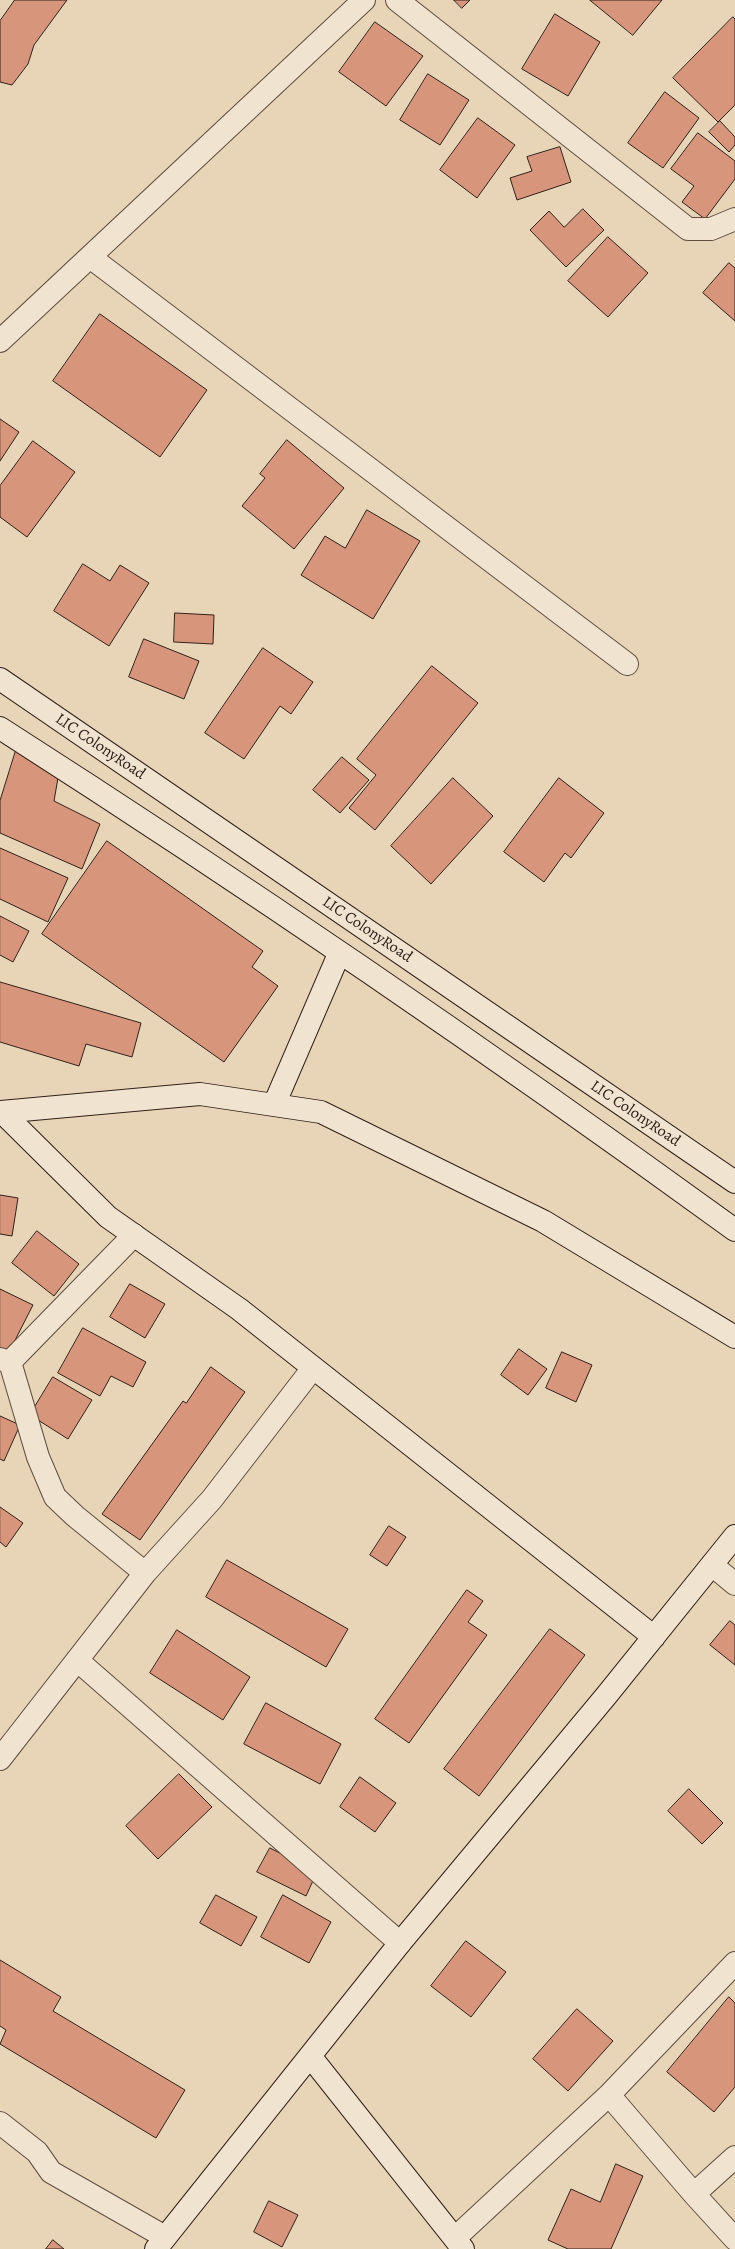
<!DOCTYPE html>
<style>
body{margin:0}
canvas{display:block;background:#e8d5b8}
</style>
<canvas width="735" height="2249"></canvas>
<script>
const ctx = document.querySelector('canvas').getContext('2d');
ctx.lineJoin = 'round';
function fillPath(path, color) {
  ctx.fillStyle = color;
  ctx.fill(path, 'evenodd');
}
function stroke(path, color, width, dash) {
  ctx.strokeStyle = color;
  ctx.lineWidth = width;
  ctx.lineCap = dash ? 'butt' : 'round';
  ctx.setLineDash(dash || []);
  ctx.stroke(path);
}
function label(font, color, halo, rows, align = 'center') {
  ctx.font = font + ' Alegreya,serif';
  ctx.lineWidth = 4;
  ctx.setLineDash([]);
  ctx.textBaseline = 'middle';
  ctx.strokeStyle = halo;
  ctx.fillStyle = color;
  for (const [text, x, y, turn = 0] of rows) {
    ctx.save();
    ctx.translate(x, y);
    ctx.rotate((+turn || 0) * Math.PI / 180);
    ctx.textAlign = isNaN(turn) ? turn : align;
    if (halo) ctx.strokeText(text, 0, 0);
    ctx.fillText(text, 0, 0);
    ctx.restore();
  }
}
const building = new Path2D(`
 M15,0h52l-33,45 -6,19 -16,21 -12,-3v-61z
 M454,0h16l-8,8z
 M590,0h72l-29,35z
 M555,14l45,28 -32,54 -46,-27z
 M733,17l2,2v86l-17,17 -45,-44z
 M375,22l48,34 -37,50 -47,-34z
 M428,74l41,26 -29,45 -40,-25z
 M665,92l34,26 -36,50 -35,-25z
 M478,118l37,27 -38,53 -37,-28z
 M720,121l15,16v8l-6,7 -20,-20z
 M698,133l37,28v18l-30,40 -23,-17 12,-16 -23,-17z
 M560,147l11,35 -54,18 -7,-22 22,-7 -5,-14z
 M583,209l21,21 -38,37 -36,-37 19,-19 15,16z
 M608,237l40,36 -40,44 -40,-36z
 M729,263l6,5v53l-32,-28z
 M100,314l107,76 -47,67 -107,-76z
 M0,419l19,13 -19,29z
 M287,440l57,48 -50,61 -52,-43 23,-28 -5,-4z
 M33,441l42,31 -48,65 -27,-20v-31z
 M367,510l53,31 -47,78 -72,-44 24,-39 20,12z
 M83,564l27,17 10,-16 29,18 -40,63 -55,-35z
 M175,613l39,2 -1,29 -39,-2z
 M144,639l55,22 -15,38 -55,-22z
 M263,648l50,34 -22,32 -11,-8 -36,53 -39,-26z
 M432,666l46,37 -103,127 -26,-22 27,-33 -19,-16z
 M17,747l42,25 -5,29 46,23 -18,45 -82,-36v-32z
 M342,757l27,23 -29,33 -27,-23z
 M453,778l40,38 -62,68 -40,-38z
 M559,778l45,35 -33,45 -6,-5 -21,29 -40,-30z
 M107,841l156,110 -11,16 26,19 -54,76 -182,-128z
 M0,848l68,30 -20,44 -48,-23z
 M0,916l29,15 -16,31 -13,-7z
 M0,982l141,41 -9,34 -46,-13 -7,22 -79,-24z
 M0,1195l18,3 -6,38 -12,-2z
 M37,1231l42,33 -25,32 -42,-33z
 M130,1284l35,20 -20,34 -35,-21z
 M0,1289l33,16 -25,49 -8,-4z
 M83,1328l63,34 -13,25 -22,-11 -11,20 -42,-23z
 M519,1349l28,20 -19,26 -27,-20z
 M562,1352l30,13 -16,37 -30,-14z
 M211,1367l34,25 -105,148 -38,-26 81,-113 3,2z
 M53,1377l39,23 -24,39 -38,-24z
 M0,1416l20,9 -16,36 -4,-2z
 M0,1507l23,16 -17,24 -6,-5z
 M389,1526l17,11 -19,29 -17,-11z
 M227,1560l121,69 -22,38 -120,-70z
 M467,1590l16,11 -15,21 19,13 -78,108 -34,-24z
 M730,1621l5,4v40l-25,-20z
 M550,1629l35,26 -106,141 -35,-27z
 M177,1630l73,47 -27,43 -73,-47z
 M266,1703l75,41 -21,40 -76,-40z
 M179,1774l33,33 -54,52 -32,-33z
 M360,1777l36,26 -21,29 -35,-25z
 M689,1789l34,34 -21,21 -34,-33z
 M270,1848l47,24 -11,24 -49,-24z
 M216,1895l41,22 -16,29 -41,-23z
 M283,1895l48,27 -22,41 -48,-26z
 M466,1941l40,31 -35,45 -40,-31z
 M0,1960l61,37 -8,14 132,79 -29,48 -156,-94 6,-14 -6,-4z
 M729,1997l6,6v84l-21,25 -47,-40z
 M577,2009l36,32 -45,50 -35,-32z
 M616,2164l27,12 -32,73h-43l-20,-9 23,-51 29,13z
 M269,2201l29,14 -16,32 -28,-15z
 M53,2240l11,9h-18z`);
const street = new Path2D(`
 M397,0l291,229h23l24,-10
 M90,257l537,407
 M0,341l364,-341
 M0,1359l10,3 28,95 17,40 20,19 70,57 67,-74 101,-131
 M10,1362l124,-127
 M712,1565l23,19
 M77,1660l323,283
 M0,1759l145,-186
 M609,2095l85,99 41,-37
 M0,2123l37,29 14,20 114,65
 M694,2194l41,45
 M455,2238l154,-143 126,-132`);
const secondary = new Path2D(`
 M0,679l735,503
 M0,728c250,160 495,328 735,502
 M274,1105l65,-151
 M0,1112l200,-18 121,18 222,109 192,116
 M2,1112l106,105 131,92 415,328
 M310,2056l153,193
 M156,2249l244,-306 206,-247 129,-160`);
const streetNames = [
 ["LIC ColonyRoad",100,747,34],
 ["LIC ColonyRoad",367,930,34],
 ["LIC ColonyRoad",635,1114,34]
];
fillPath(building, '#d7957c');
stroke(building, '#312018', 1);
stroke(street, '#5f4d40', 24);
stroke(secondary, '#312018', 24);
stroke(street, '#f0e4d1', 22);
stroke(secondary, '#f0e4d1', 22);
label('16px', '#312018', '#f0e4d1', streetNames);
</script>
